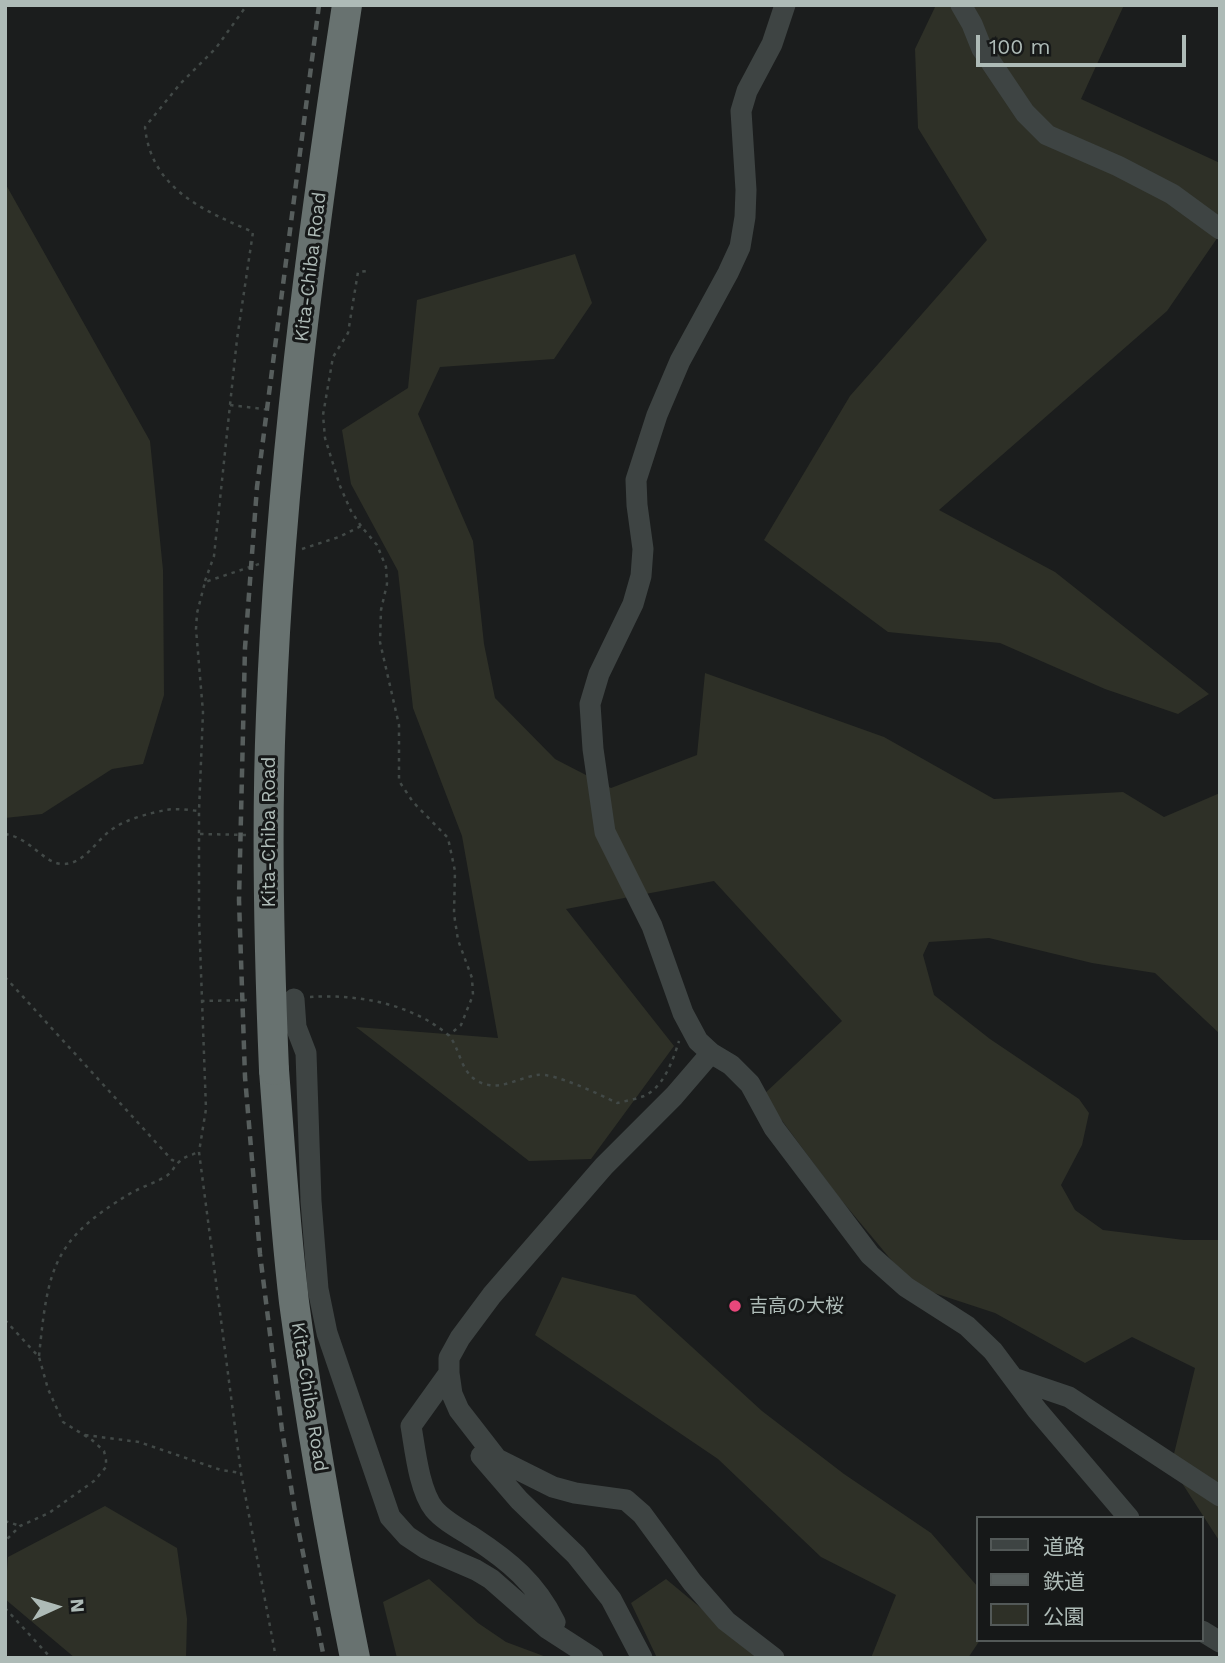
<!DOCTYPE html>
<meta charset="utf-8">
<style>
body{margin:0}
#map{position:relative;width:1225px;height:1663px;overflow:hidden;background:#1b1d1d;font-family:"Work Sans","Noto Sans JP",sans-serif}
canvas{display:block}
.frame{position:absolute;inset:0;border:7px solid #aebbb7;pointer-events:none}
.legend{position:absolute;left:976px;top:1516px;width:228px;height:126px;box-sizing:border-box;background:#161818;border:2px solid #535958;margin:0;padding:9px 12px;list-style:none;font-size:21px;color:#aebbb7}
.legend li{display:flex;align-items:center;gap:14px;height:35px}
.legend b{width:35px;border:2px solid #535958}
.north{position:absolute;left:21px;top:1572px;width:70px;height:70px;-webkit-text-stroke:5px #161818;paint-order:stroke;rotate:86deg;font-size:19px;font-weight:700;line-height:28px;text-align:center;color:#aebbb7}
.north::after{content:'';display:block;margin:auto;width:24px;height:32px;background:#aebbb7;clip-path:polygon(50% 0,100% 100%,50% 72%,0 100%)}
.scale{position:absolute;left:976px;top:35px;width:210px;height:32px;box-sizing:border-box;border:4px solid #aebbb7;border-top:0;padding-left:9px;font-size:21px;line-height:24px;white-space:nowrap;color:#aebbb7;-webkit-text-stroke:5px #161818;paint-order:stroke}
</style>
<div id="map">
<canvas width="1225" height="1663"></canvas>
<div class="frame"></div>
<ul class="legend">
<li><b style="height:9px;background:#3e4443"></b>道路</li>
<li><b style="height:9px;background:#575e5d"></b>鉄道</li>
<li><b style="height:19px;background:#2e3027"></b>公園</li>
</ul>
<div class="north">N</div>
<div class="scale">100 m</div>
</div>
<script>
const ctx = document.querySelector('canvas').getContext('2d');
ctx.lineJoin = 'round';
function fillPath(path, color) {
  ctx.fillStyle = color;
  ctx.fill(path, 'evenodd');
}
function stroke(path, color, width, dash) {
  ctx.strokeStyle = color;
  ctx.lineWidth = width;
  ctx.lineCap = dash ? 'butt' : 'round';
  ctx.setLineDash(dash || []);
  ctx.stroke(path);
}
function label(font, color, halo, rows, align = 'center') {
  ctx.font = font + ' "Work Sans","Noto Sans JP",sans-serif';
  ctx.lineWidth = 6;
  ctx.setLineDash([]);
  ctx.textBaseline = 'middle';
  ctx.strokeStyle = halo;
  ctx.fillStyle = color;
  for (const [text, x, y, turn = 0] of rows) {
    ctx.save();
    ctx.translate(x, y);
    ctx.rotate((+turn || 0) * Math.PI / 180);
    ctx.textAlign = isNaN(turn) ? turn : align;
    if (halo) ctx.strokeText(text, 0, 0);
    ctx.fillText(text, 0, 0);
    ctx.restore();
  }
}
const green = new Path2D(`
 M936,5h188l-43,94 139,64v71l-53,77 -228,199 116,62 154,122 -31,20 -73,-25 -105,-46 -112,-11 -124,-92 86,-144 137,-156 -69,-112 -3,-79z
 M5,183l145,258 13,129 1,125 -21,69 -31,5 -70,45 -37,4z
 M575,254l17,49 -38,56 -114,8 -22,47 55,127 11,103 11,54 60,61 56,29 86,-33 8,-82 179,64 110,62 129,-7 41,25 56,-24v241l-65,-61 -63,-10 -103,-25 -60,4 -6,13 11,40 56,44 89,60 10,14 -7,32 -21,40 14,25 28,20 81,10h36v302l-49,-76 24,-98 -63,-31 -47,26 -90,-50 -82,-27 -76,-91 -74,-100 79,-74 -128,-140 -148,28 108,137 -83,113 -62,2 -173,-134 142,11 -36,-202 -49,-128 -15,-137 -47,-87 -9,-54 66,-42 9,-88z
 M562,1277l73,18 127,116 82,63 87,59 47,54 2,53 -12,18h-97l25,-63 -75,-38 -103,-98 -183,-124z
 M105,1506l72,42 10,71 -1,39h-111l-70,-59 3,-42z
 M429,1579l49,44 28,19 43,16h-152l-14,-56z
 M666,1579l95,79h-104l-26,-55z`);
const path = new Path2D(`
 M230,405l41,5
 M361,526l-10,-15 -11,-25 -15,-48 -2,-23 10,-58 15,-24 10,-61 9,-1
 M302,549l37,-12 22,-11 16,19 9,22 1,17 -6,26 -1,32 19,83v56l14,21 35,36 7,33 -1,43 4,26 14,38 1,17 -12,30 -12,10
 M259,564l-54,18 -8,31 -1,16 7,83 -4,99v107l7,191 -7,43 42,321 35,185
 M205,581l9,-25 23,-217 16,-107c-51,-22 -102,-44 -108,-105l35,-43 36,-36 31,-43
 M5,834c26,4 38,29 57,30 23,1 34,-25 52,-36 13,-9 36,-15 52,-18 10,-2 22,0 33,1
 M200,834l48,1
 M5,977l167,183 7,2
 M310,997c46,-3 100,6 137,37 15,12 11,46 42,51 15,3 33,-8 48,-10 16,-3 64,20 80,28 9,-2 19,-4 27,-7 20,-9 29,-36 35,-55
 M201,1001l49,-1
 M5,1320l34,37 9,32 15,33 29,18 12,11 2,9v7l-12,14 -45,32 -29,13 -15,15
 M39,1356c9,-87 13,-116 92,-163 11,-6 23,-10 34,-16 7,-4 9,-11 15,-16 5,-5 12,-6 19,-9
 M85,1435l54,7 82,28 20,3
 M5,1521l15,5
 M5,1608l46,50`);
const minor = new Path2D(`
 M785,5l-13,39 -25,47 -6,20 5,79 -1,27 -5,30 -12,26 -48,88 -23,54 -21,65 1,25 6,44 -2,27 -8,28 -34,70 -9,30 3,45 12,83 47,94 31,87 15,28 13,12 20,12 19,19 24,44 96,127 36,32 61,39 26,25 44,59 92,108
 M961,5l11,19 10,25 43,64 22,22 71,31 54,28 48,35
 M294,999l2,28 10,26 5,148 7,88 9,44 63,184 17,19 18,12 51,22 15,9 57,50 7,-7c-19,-39 -46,-61 -81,-84 -14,-9 -30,-17 -40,-29 -15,-19 -19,-60 -23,-83l38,-53
 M711,1053l-37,43 -70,70 -112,129 -32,43 -11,20v15l3,21 7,16 38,49 56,28 22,6 51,7 16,14 50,68 34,39 48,37
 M1016,1379l53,18 151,99
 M481,1456l38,44 57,55 35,44 31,59
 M548,1629l45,29
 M1202,1631l18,11`);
const highway = new Path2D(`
 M274,1070c6,77 11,155 20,232 16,120 37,238 61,356`);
const rail = new Path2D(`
 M319,5l-62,482 -12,161 -6,252 6,177 15,177 22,176 14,88 28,140`);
const highwayBridge = new Path2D(`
 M274,1070c-5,-118 -8,-237 -3,-355 9,-238 40,-474 76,-710`);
const markers = [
 [735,1306,7,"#e8477b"]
];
const streetNames = [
 ["Kita-Chiba Road",311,267,-83],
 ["Kita-Chiba Road",269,832,-90],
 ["Kita-Chiba Road",309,1397,81]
];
const poiNames = [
 ["吉高の大桜",749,1306]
];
fillPath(green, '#2e3027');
stroke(path, '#424947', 2.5, [3.5, 5]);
stroke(minor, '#3e4443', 21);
stroke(highway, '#687270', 30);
stroke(rail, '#575e5d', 4.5, [9, 7]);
stroke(highwayBridge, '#687270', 30);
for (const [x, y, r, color] of markers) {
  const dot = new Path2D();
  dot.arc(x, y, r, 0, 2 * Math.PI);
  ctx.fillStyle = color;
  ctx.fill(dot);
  stroke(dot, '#161818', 2.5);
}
label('19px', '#aebbb7', '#161818', streetNames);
label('19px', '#aebbb7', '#161818', poiNames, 'left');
</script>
